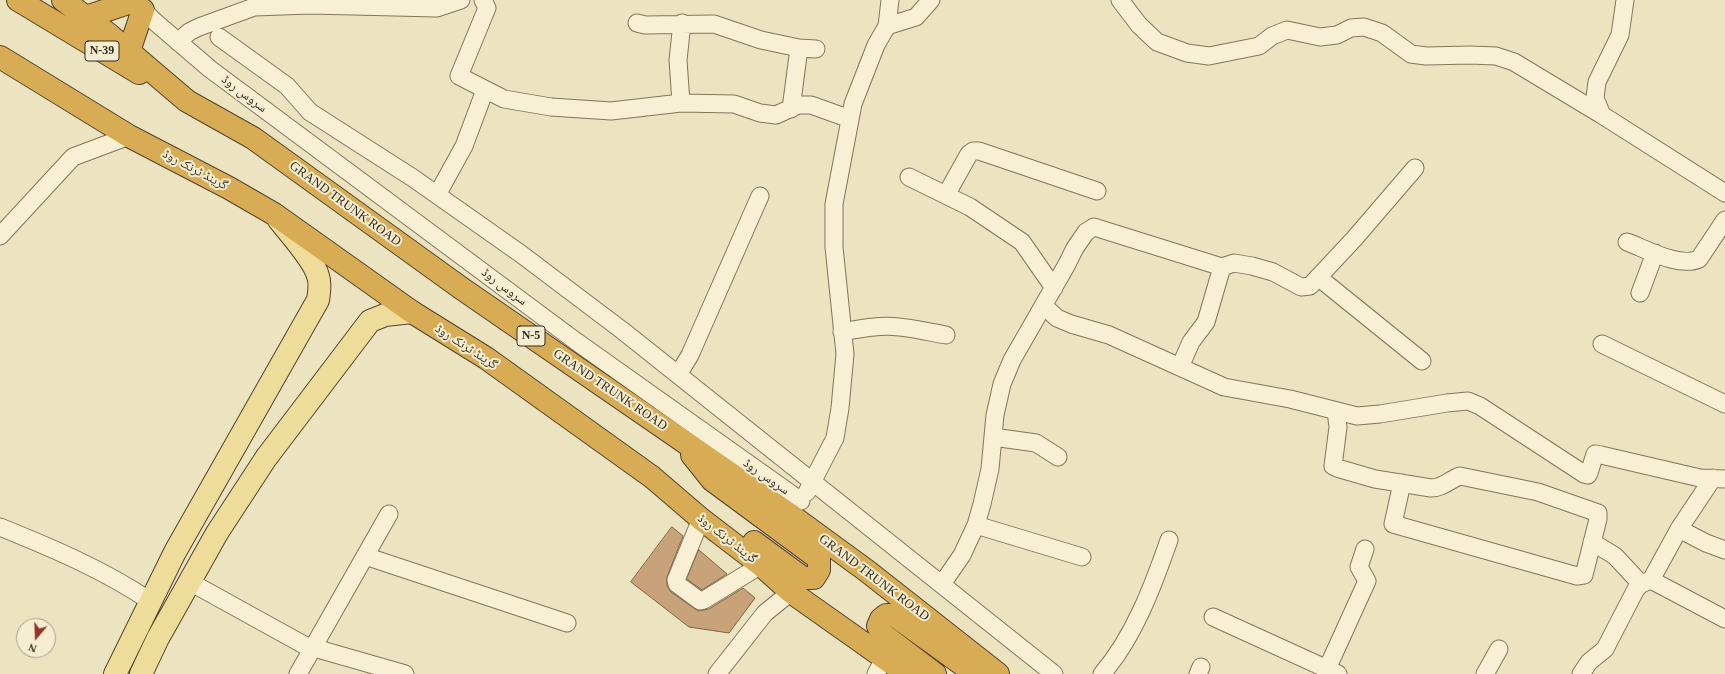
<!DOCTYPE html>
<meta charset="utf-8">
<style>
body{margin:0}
#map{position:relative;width:1725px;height:674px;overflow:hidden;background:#ece3c1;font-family:"Times New Roman",serif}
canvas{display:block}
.north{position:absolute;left:16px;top:618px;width:40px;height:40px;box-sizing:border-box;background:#f4edd1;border:1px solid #a89f89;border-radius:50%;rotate:199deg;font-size:11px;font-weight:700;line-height:16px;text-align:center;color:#352b1d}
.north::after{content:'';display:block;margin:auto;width:14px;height:18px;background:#91362c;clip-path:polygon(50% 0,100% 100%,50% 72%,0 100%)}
</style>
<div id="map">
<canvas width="1725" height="674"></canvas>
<div class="north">N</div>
</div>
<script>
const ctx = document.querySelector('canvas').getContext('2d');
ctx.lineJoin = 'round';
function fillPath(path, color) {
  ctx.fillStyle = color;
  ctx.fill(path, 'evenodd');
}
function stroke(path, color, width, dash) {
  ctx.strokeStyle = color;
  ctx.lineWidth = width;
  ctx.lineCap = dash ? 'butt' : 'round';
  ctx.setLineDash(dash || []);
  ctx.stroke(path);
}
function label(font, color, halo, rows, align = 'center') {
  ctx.font = font + ' "Times New Roman","Noto Naskh Arabic",serif';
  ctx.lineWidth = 4;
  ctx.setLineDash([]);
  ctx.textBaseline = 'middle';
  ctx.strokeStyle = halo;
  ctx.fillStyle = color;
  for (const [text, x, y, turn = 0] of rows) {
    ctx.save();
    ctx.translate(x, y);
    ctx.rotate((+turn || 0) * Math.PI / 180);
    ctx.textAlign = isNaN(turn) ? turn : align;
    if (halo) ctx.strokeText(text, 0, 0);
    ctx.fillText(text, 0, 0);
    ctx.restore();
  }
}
const building = new Path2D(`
 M672,527l11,9 -16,41v9l4,6 27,19 11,-2 34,-21 12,10 -26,35 -40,-6 -58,-45z
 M699,550l28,24 -25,16 -15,-11z`);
const minor = new Path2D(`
 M483,0l4,8 -28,68 45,23 47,8 60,4 70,-8 53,1 26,9 16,2 22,-10h13l39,14
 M1120,0l19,25 18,17 30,11 22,3 50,-10 13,-10 15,-6 33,7 17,-2 14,-7 13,-1 18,6 29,21 15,2 44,-1 26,1 18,6 88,53
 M1625,0l-5,35 -23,47 -2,16 7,17 123,78
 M136,3l18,18 56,48 367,273 224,159
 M637,23l8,2 69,-1 47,16 38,8 17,1
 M887,26l3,-26
 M219,37l68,49 23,26 103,66 108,76 102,77 431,343
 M178,42l11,-10 10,-5 55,-20 56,-2 127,3 24,-8
 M681,103l-3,-43 4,-37
 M791,109l8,-61
 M909,177l61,30 52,35 32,46
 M437,195l27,-49 21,-56
 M946,195l23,-41 4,-3h6l118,40
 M0,236l73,-79 56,-21
 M1627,242c19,7 52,26 72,17l26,-39
 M1318,277l104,84
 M1640,293l15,-40
 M1044,306l13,12 14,6 38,11 115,52 66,12 67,17 23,-2 67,-11 21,-2 12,5 104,68 4,1 1,-2 6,-19 6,1 99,23 25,1
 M842,332c11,-2 21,-4 32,-5 23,-3 49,4 72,8
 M1602,344l123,60
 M1180,367l11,-25 15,-20 16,-55
 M678,375l12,-20 70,-159
 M1336,411l2,16 -5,39 4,2 38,11 56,9c12,0 18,-8 29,-12l78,16 60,21v6l-14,56 -7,1 -184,-52 9,-41
 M993,437l43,6 22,14
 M1713,478l-34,51 27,14 19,7
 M807,492l28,-54 5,-30 5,-54 -11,-107v-43l19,-100 23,-59 11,-19 29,-9 15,-17
 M701,519l-25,61 1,4 23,17 4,-1 57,-35
 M976,525l106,32
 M0,527c52,21 104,43 150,74
 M1592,542l23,14 26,28
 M365,556l202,67
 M1651,580l74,39
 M190,582l114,63 101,29
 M942,584l20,-29 14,-30 6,-21 8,-35 5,-54 7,-31 10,-24 54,-94 9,-18 11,-16 8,-5 128,40 12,-4 18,3 21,6 28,15 9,-1 44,-47 61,-71
 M1213,617l125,57
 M1327,669l40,-88 -8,-14 6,-18
 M298,674l91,-160
 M717,674l48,-61 26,-21
 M876,674l8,-16
 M1102,674c32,-37 51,-88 67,-134
 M1198,674l3,-7
 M1485,674l14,-25
 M1581,674l8,-12 16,-13 31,-60 5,-5 10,-4 28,-51`);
const major = new Path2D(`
 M115,674l60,-122 143,-252c1,-7 3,-16 0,-24 -4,-16 -28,-42 -39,-56
 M141,674l17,-36 59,-105 49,-75 104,-137 15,-6 27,-3`);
const highway = new Path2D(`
 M18,0l121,73
 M63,0l44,33 80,68 66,37 208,150 328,226 78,57 131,103
 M86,17l48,-16
 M129,51l14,-41
 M0,57l129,79 100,52 45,26 138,98 74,46 166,119 49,42 60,46 30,27 116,82
 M692,455l20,25 107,79v11l-5,8h-11l-49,-36
 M935,674l-54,-41 -3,-7 3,-7 5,-4h8l76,55`);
const shields = [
 [102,51,34],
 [531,336,28]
];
const shieldNames = [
 ["N-39",102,51],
 ["N-5",531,336]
];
const streetNames = [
 ["سروس روڈ",244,94,37],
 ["گرینڈ ٹرنک روڈ",195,170,28],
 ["GRAND TRUNK ROAD",345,204,36],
 ["سروس روڈ",504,287,37],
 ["گرینڈ ٹرنک روڈ",466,347,33],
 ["GRAND TRUNK ROAD",610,390,34],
 ["سروس روڈ",766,477,35],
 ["گرینڈ ٹرنک روڈ",727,539,38],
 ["GRAND TRUNK ROAD",874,578,37]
];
fillPath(building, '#c8a279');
stroke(building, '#836141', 1);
stroke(minor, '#84755a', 19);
stroke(major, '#52432e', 24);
stroke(highway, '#52432e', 24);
stroke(minor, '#f7f0d4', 17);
stroke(major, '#eedc9a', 22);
stroke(highway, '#d8ac55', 22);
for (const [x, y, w] of shields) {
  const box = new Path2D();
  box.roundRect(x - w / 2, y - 10, w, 20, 3);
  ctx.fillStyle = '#f4edd1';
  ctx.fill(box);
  stroke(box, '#352b1d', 1);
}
label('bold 12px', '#352b1d', null, shieldNames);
label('13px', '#352b1d', '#f4edd1', streetNames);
</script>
